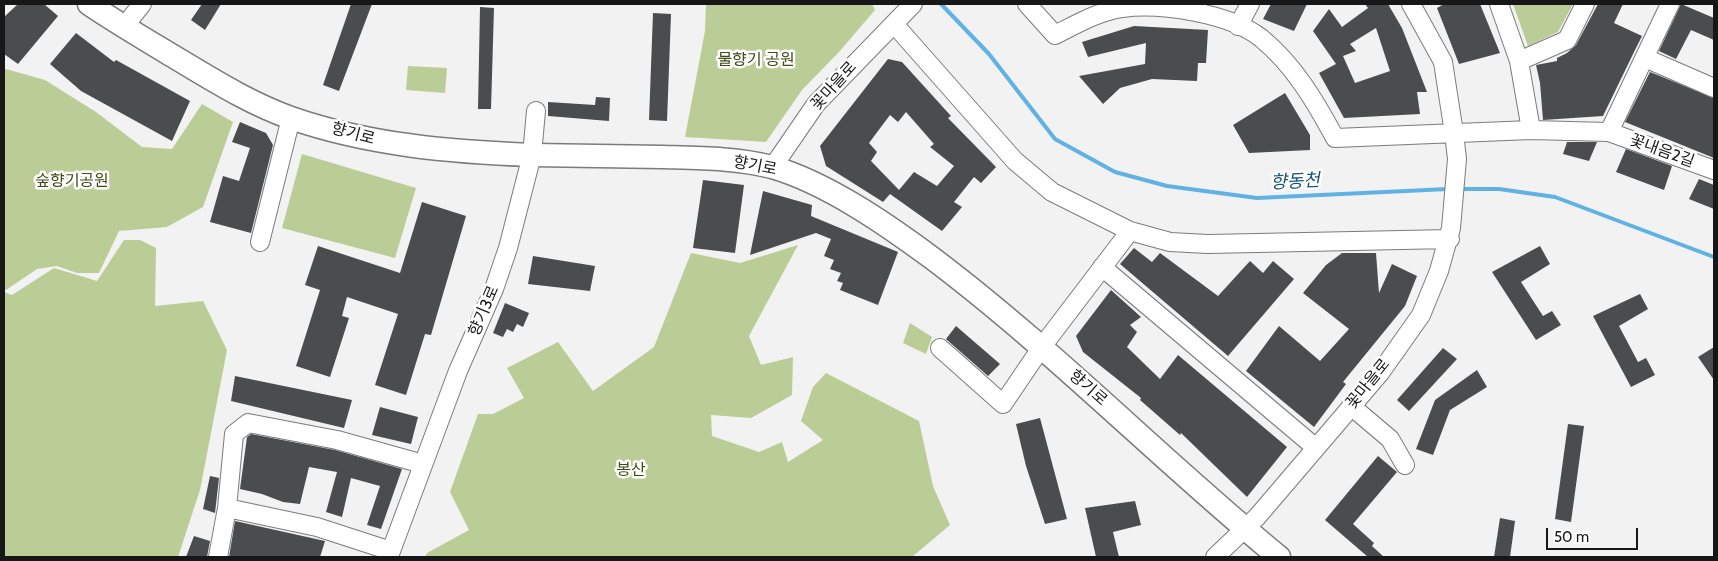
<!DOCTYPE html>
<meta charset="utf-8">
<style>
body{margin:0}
#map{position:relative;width:1718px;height:561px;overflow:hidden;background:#f2f2f3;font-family:Cabin,sans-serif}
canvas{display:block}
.frame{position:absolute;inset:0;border:5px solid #171718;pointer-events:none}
.scale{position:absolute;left:1546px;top:528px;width:92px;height:22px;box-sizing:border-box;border:2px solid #171718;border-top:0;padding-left:6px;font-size:15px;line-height:18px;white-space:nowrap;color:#171718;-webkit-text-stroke:4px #fff;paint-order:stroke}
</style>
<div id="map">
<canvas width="1718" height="561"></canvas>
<div class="frame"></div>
<div class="scale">50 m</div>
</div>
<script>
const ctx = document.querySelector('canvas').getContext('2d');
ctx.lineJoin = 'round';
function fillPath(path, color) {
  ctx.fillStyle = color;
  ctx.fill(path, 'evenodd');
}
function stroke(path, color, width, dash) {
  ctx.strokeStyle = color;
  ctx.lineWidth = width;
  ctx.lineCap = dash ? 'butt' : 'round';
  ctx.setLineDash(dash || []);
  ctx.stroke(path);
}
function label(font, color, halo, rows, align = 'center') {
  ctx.font = font + ' Cabin,"Noto Sans KR",sans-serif';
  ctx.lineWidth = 5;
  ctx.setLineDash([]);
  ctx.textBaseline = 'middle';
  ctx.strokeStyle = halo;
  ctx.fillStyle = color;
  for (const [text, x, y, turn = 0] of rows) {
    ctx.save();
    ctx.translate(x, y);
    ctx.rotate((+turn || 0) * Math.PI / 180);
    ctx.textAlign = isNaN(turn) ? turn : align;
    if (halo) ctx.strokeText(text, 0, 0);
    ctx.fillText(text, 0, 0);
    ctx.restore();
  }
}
const green = new Path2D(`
 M706,4h166l3,6 -36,42 -37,38 -36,52 -81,-5 20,-106z
 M1513,4h60l-15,28 -30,14z
 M408,66l39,2 -2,25 -39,-3z
 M6,69l39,11 51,32 46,35 30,2 30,-45 31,18 -30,85 -36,20 -48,4 -20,42h-22l-20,-7 -20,3 -31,21 -2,-2v-218z
 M302,154l114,34 -21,70 -113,-30z
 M124,240h16l16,8 -1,58 48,-5 24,49 -27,140 -22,67h-174v-265l8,3 42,-27 43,13z
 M798,245l-49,91 12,29 32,-8 -1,38 -41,23 -40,-3 1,21 47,16 23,-10 6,20 35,-22 -22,-19 12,-34 13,-14 93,48 14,65 17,39 -38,32h-487l2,-4 42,-23 -19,-38 28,-78h15l31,-16 -17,-30 51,-26 35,49 61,-44 37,-94 49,10z
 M910,323l22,14 -6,17 -23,-11z`);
const stream = new Path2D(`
 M941,4l48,50 66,85 60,33 52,14 90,12 191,-9
 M1460,189h39l56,8 159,60`);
const building = new Path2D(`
 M18,4h26l14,12 -40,48 -14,-10v-37z
 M202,4h19l-16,26 -14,-10z
 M351,4h21l-33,87 -16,-6z
 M1271,4h36l-13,27 -31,-12z
 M1365,4h23l14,24 25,64h-10l3,22 -76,4 -25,-45 17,-9 -23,-33 16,-22 13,18 26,-19zM1376,28l14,43 -35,12 -12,-27 13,-5 -6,-7z
 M1444,4h36l20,49 -41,11 -22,-56z
 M1598,4h25l-9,19 28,13 -8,16 -31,64 -60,4 -3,-37 -4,-18 21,-4v-3l10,-5 9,-8z
 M1681,4l33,14v22l-23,-10 -15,29 -17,-8z
 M480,7l14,1 -3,101h-13z
 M653,13l18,1 -4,107 -18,-1z
 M1134,26l74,4 -2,33h-8l-1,18 -45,-2 -32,9 -17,16 -24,-28 66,-12 1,-21 -58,14 -6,-15z
 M76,33l38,29 2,-2 74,41 -18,40 -91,-50 -31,-27z
 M888,59l14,3 49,54 -3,2 48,49 -15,16 -7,-6 -20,25 8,5 -20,24 -52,-37 -7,8 -57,-36 -6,-20zM906,112l28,32 -4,3 24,19 -17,20 -23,-14 -15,18 -28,-29 6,-9 -8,-9 21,-28 8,7z
 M1650,72l64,26v60l-89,-36z
 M1285,93l25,42v15l-61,3 -16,-28z
 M596,97l14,1 -1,23 -61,-5v-14l47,3z
 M240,122l26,11 7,12 -22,88 -41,-11 13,-46 16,5 11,-33 -18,-6z
 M1567,142h30l-8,19 -26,-7z
 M1626,149l46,17 -8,24 -48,-18z
 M1699,179l15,6v24l-25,-10z
 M703,180l41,5 -9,68 -42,-5z
 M763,191l49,14 -1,11 87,36 -20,53 -38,-15 3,-7 -6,-2 4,-8 -11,-4 4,-9 -10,-4 7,-17 -15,-6 -66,22z
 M422,202l44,14 -35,119 -6,-1 -19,61 -31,-10 23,-71 -51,-17 -5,19 7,2 -19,59 -34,-11 24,-76 -15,-5 13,-39 82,27z
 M1540,246l10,18 -29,18 22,34 9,-5 9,14 -25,15 -44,-68z
 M1134,248l18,14 8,-9 58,43 32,-35 13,12 10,-12 21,18 -66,77 -108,-92z
 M1342,253h34l3,40 13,-29 25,12 -12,30 -62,76 3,2 -32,43 -68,-56 33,-45 41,35 29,-32 -46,-36 23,-28z
 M533,256l62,10 -5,25 -62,-7z
 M1111,290l30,27 -11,8 7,7 -10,15 33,32 18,-24 109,92 -40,50 -66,-64 -1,2 -40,-35 1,-2 -58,-46 -7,-16z
 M1640,294l8,15 -29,17 19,36 8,-4 9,17 -24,12 -38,-71z
 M505,303l24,10 -6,14 -6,-3 -4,8 -6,-3 -4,8 -10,-4z
 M956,326l44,38 -12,12 -42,-37z
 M1714,347v33l-16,-23z
 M1443,348l14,11 -48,52 -12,-11z
 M1477,370l10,17 -37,23 -17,45 -17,-6 19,-49z
 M235,376l117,24 -8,28 -113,-27z
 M380,407l38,10 -7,27 -39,-9z
 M1040,418l27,101 -22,5 -19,-58 -10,-42z
 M1568,424l16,2 -13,96 -16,-3z
 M251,434l84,16 67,19 -21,60 -14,-4 13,-39 -29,-8 -9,39 -16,-5 11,-40 -28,-5 -9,37 -17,-2 -21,-8 -22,-5 7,-52z
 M1378,456l19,16 -44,52 21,19 -2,3 12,11h-16l-43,-37z
 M210,476l9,2 -4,35 -12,-4z
 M1135,501l6,24 -28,7 6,25h-23l-11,-49z
 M1500,518l15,3 -5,36h-16z
 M235,521l90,20 -5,16h-91z
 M194,536l16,5 -3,16h-21z`);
const minor = new Path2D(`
 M1027,4l28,31c20,-10 44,-24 67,-27 39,-5 107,5 139,30 33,27 54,63 74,100l196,-8 78,2 105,38
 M1499,4l20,57 12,69
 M894,24l121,137 37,31 78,39 40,11 38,2 242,-5
 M1238,26l12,-22
 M123,28l19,-24
 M1645,58l69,30
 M1519,61l48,-21 18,-36
 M1609,132l61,-128
 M772,168l44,-64 97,-100
 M260,242l31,-124
 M1102,267l214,181
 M940,348l63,56 38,-56 89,-117
 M1351,406l39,33 15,26
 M227,508l90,19 74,24
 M218,557l9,-49 7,-74 14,-11 89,17 86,24
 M386,557l5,-6 67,-180 36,-82 14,-41 24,-93 4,-44
 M1215,557l42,-40 123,-144 41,-58 18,-44 12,-43 6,-69 -3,-26 -11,-71 -32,-58`);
const major = new Path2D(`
 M89,4c28,19 57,36 87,54 37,22 73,45 115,60 78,27 160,34 242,37 43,1 87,1 130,2 36,1 74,1 109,10 55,16 114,57 160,91 122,92 229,202 347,299`);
const parkNames = [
 ["물향기 공원",756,60],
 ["숲향기공원",72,181],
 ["봉산",631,470]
];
const streetNames = [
 ["꽃마을로",834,86,-48],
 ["향기로",353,134,15],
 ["꽃내음2길",1662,151,20],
 ["향기로",755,166,11],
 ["향기3로",484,311,-67],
 ["꽃마을로",1368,384,-51],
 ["향기로",1088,388,41]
];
const waterNames = [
 ["향동천",1295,182,-3]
];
fillPath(green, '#bacd96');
stroke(stream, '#5fb2e3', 4);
fillPath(building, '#4b4c4d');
stroke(minor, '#7b7b7c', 20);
stroke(major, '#7b7b7c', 25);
stroke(minor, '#fff', 18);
stroke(major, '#fff', 22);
label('16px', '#3d4d14', '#fff', parkNames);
label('16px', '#171718', '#fff', streetNames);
label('italic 18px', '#165677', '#fff', waterNames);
</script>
